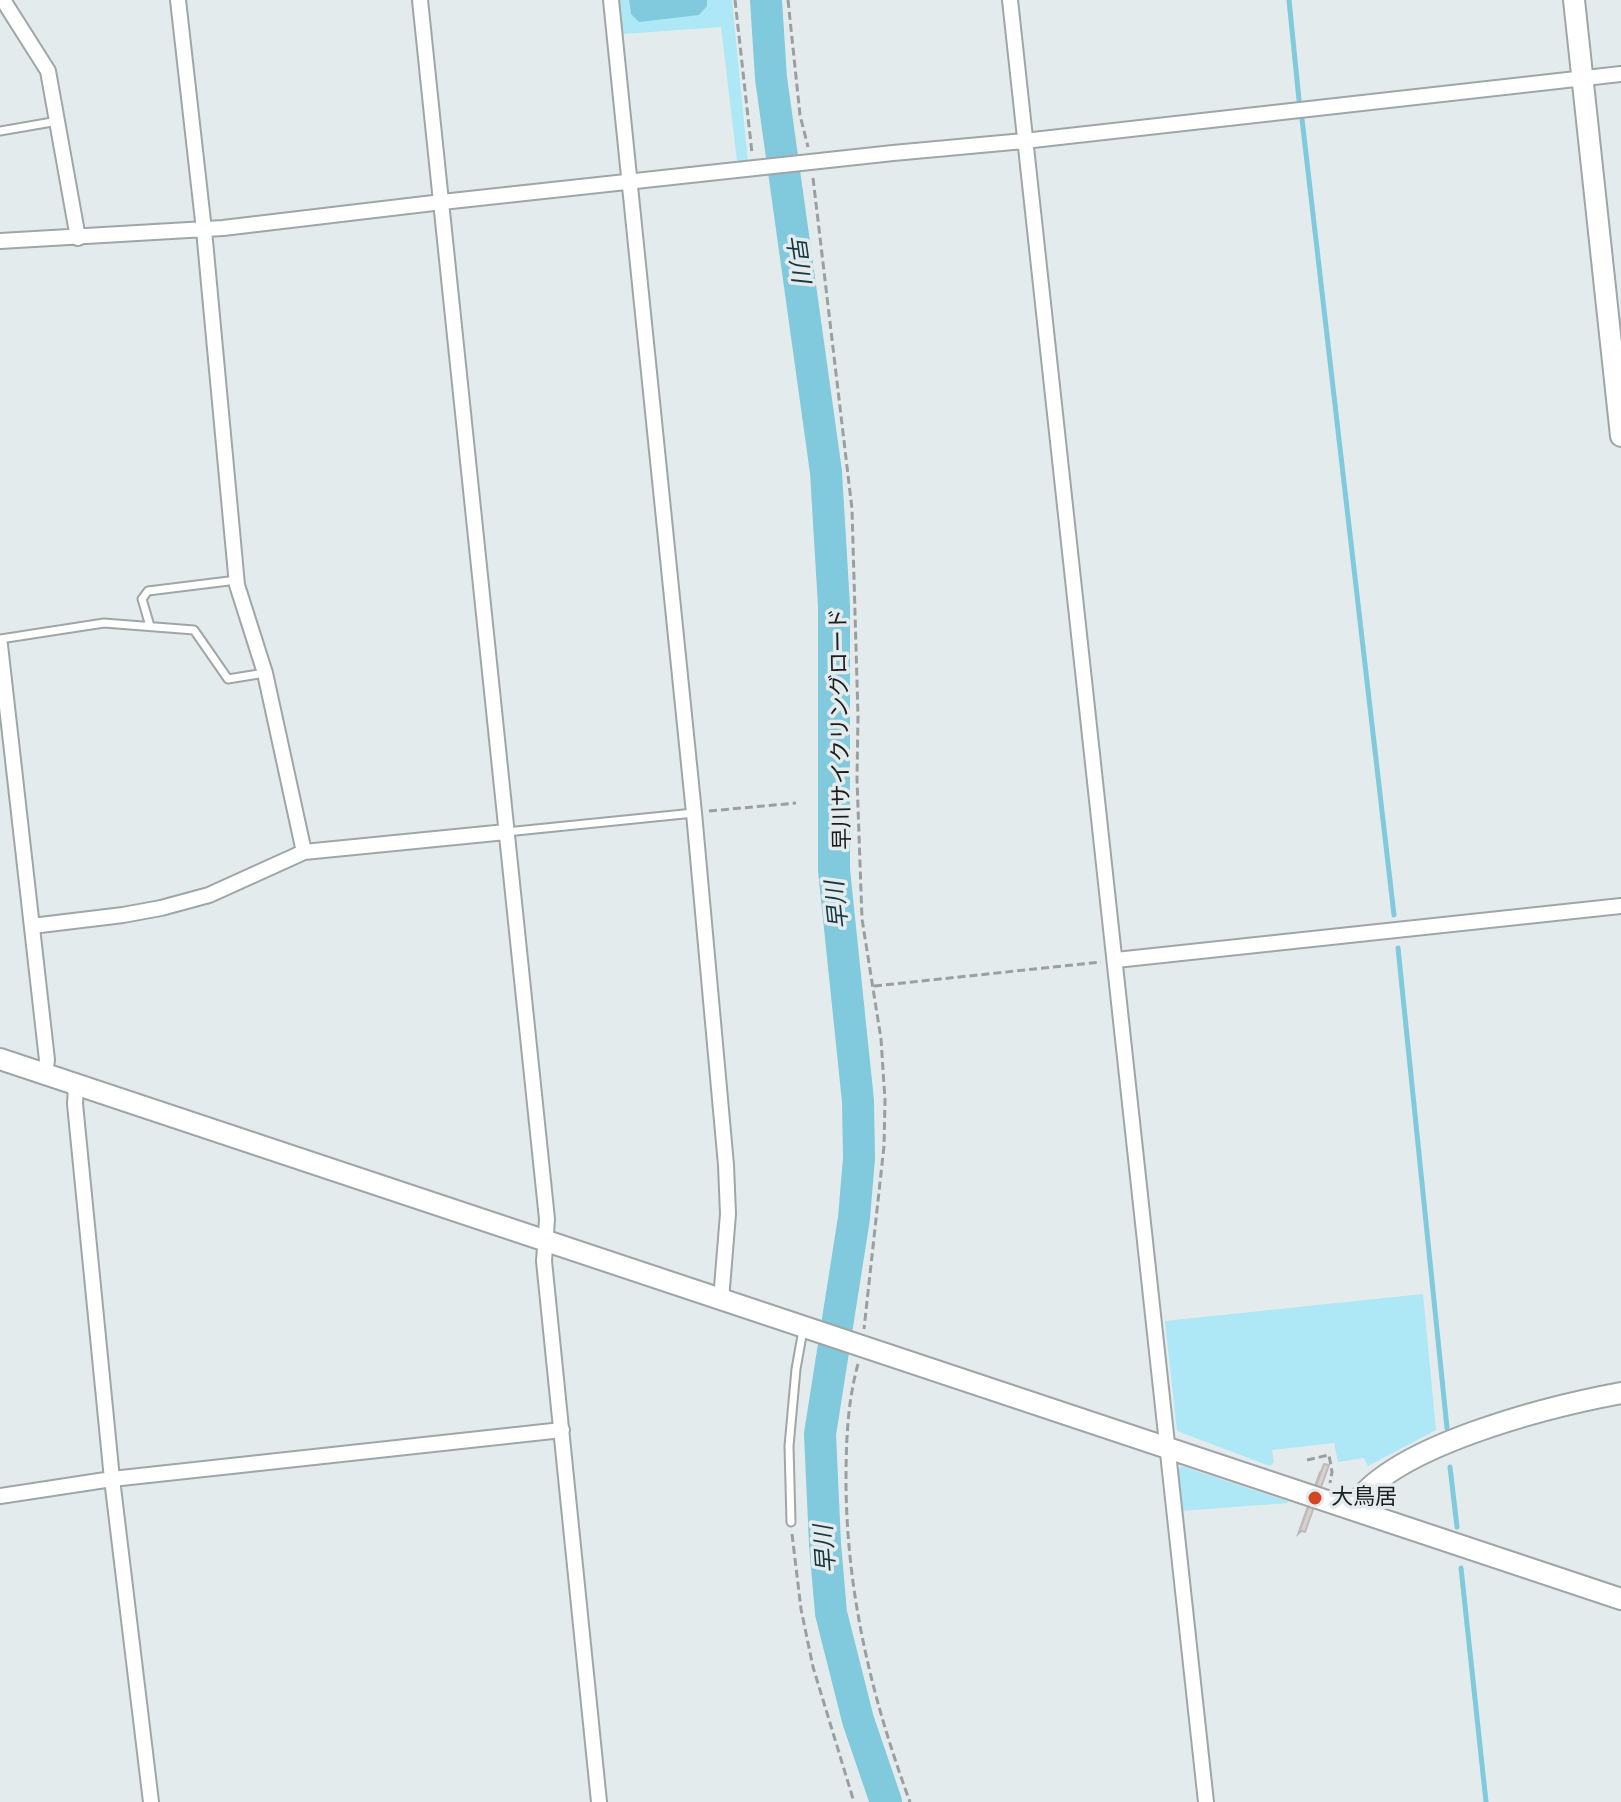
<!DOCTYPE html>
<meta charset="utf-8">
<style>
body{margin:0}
canvas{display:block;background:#e4ebed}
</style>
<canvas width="1621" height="1802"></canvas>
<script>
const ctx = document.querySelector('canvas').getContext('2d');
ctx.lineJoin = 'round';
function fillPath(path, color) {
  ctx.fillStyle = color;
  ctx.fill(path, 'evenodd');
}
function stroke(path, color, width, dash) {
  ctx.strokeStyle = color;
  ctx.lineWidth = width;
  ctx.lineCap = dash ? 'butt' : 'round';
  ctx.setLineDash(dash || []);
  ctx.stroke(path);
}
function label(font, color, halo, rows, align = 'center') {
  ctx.font = font + ' "PT Sans Narrow","Noto Sans JP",sans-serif';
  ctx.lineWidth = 7;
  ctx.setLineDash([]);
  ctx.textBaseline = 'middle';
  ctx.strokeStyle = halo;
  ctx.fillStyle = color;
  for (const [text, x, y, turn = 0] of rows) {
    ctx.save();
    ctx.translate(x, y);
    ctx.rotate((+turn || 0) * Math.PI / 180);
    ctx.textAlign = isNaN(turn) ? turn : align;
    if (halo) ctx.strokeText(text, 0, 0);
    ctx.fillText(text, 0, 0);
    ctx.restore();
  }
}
const green = new Path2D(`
 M619,0h10l2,14 76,-8v-6h25l16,162 -104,13 -5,-3 98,-11 -16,-134 -98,7z
 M1423,1294l13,136 -68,36 -4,-8 -26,4 -4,-19 -62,7 2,12 -4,4 -93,-35 -12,-110z
 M1181,1466l106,35 1,2 -107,8 -3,-41z`);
const water = new Path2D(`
 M629,0h78v6l-8,9 -60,7 -8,-8z`);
const shadow = new Path2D(`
 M1325,1466l-22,65 -7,6 23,-65z`);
const stream = new Path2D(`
 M1289,0l10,100
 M1302,119l92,796
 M1398,948l49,480
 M1450,1467l7,60
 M1461,1568l25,234`);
const river = new Path2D(`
 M766,0l5,78 55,394 8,134v264l24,231 1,57 -5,60 -34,216 5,110 6,69 27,107 28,82`);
const building = new Path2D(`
 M1324,1464l5,1 -24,67 -5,-2z`);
const path = new Path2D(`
 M735,0l17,153
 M788,0l12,115 8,32
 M813,178l39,331 6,207 -1,63 5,140 19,120 4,61 -1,46 -20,183
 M709,811l87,-8
 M874,986l227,-24
 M858,1364c-11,40 -12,80 -12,121 1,110 26,214 64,317
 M1307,1460l22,-5 3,17 -2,11
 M792,1534l9,75 12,58 41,135`);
const lane = new Path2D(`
 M0,131l58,-10
 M150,626l-8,-27 6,-8 89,-11
 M0,639l104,-16 90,7 34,49 37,-6
 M506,832l188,-19
 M791,1522l-2,-76 7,-77 7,-39`);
const street = new Path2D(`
 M3,0l45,71 30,167
 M178,0l26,230 33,355 28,88 39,179
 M420,0l127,1219 -3,42 55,541
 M611,0l83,813 32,352 2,49 -7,86
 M1010,0l196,1802
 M0,241l223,-13 219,-26 451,-49 131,-12 597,-67
 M0,645l47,415 -2,13
 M32,926l91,-11 38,-7 48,-13 95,-43 202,-20
 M1116,960l505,-54
 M76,1085l-1,19 37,375 39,323
 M0,1496l112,-17 450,-49`);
const secondary = new Path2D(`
 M1574,0l47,436
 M0,1059l1621,540
 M1352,1509c36,-63 199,-103 269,-116`);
const markers = [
 [1315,1498,8,"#d14725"]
];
const streetNames = [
 ["早川サイクリングロード",841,729,-91]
];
const poiNames = [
 ["大鳥居",1331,1498]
];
const waterNames = [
 ["早川",797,259,82],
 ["早川",838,905,-96],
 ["早川",826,1549,-94]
];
fillPath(green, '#aee7f6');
fillPath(water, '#81c9dc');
fillPath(shadow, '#0003');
stroke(stream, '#81c9dc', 5);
stroke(river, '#81c9dc', 32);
fillPath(building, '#d7d0ce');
stroke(building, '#c0b9b7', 2);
stroke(lane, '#9fa6a8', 11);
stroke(street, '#9fa6a8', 18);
stroke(secondary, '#9fa6a8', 24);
stroke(path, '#9a9fa1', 3, [8, 4]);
stroke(lane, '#fff', 7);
stroke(street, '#fff', 14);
stroke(secondary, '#fff', 20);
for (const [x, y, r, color] of markers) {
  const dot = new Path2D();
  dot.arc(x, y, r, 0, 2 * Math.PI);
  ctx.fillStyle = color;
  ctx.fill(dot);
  stroke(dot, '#e4ebed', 3);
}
label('22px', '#1b1e1f', '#e4ebed', streetNames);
label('22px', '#1b1e1f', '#e4ebed', poiNames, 'left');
label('italic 24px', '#153841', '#e4ebed', waterNames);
</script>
